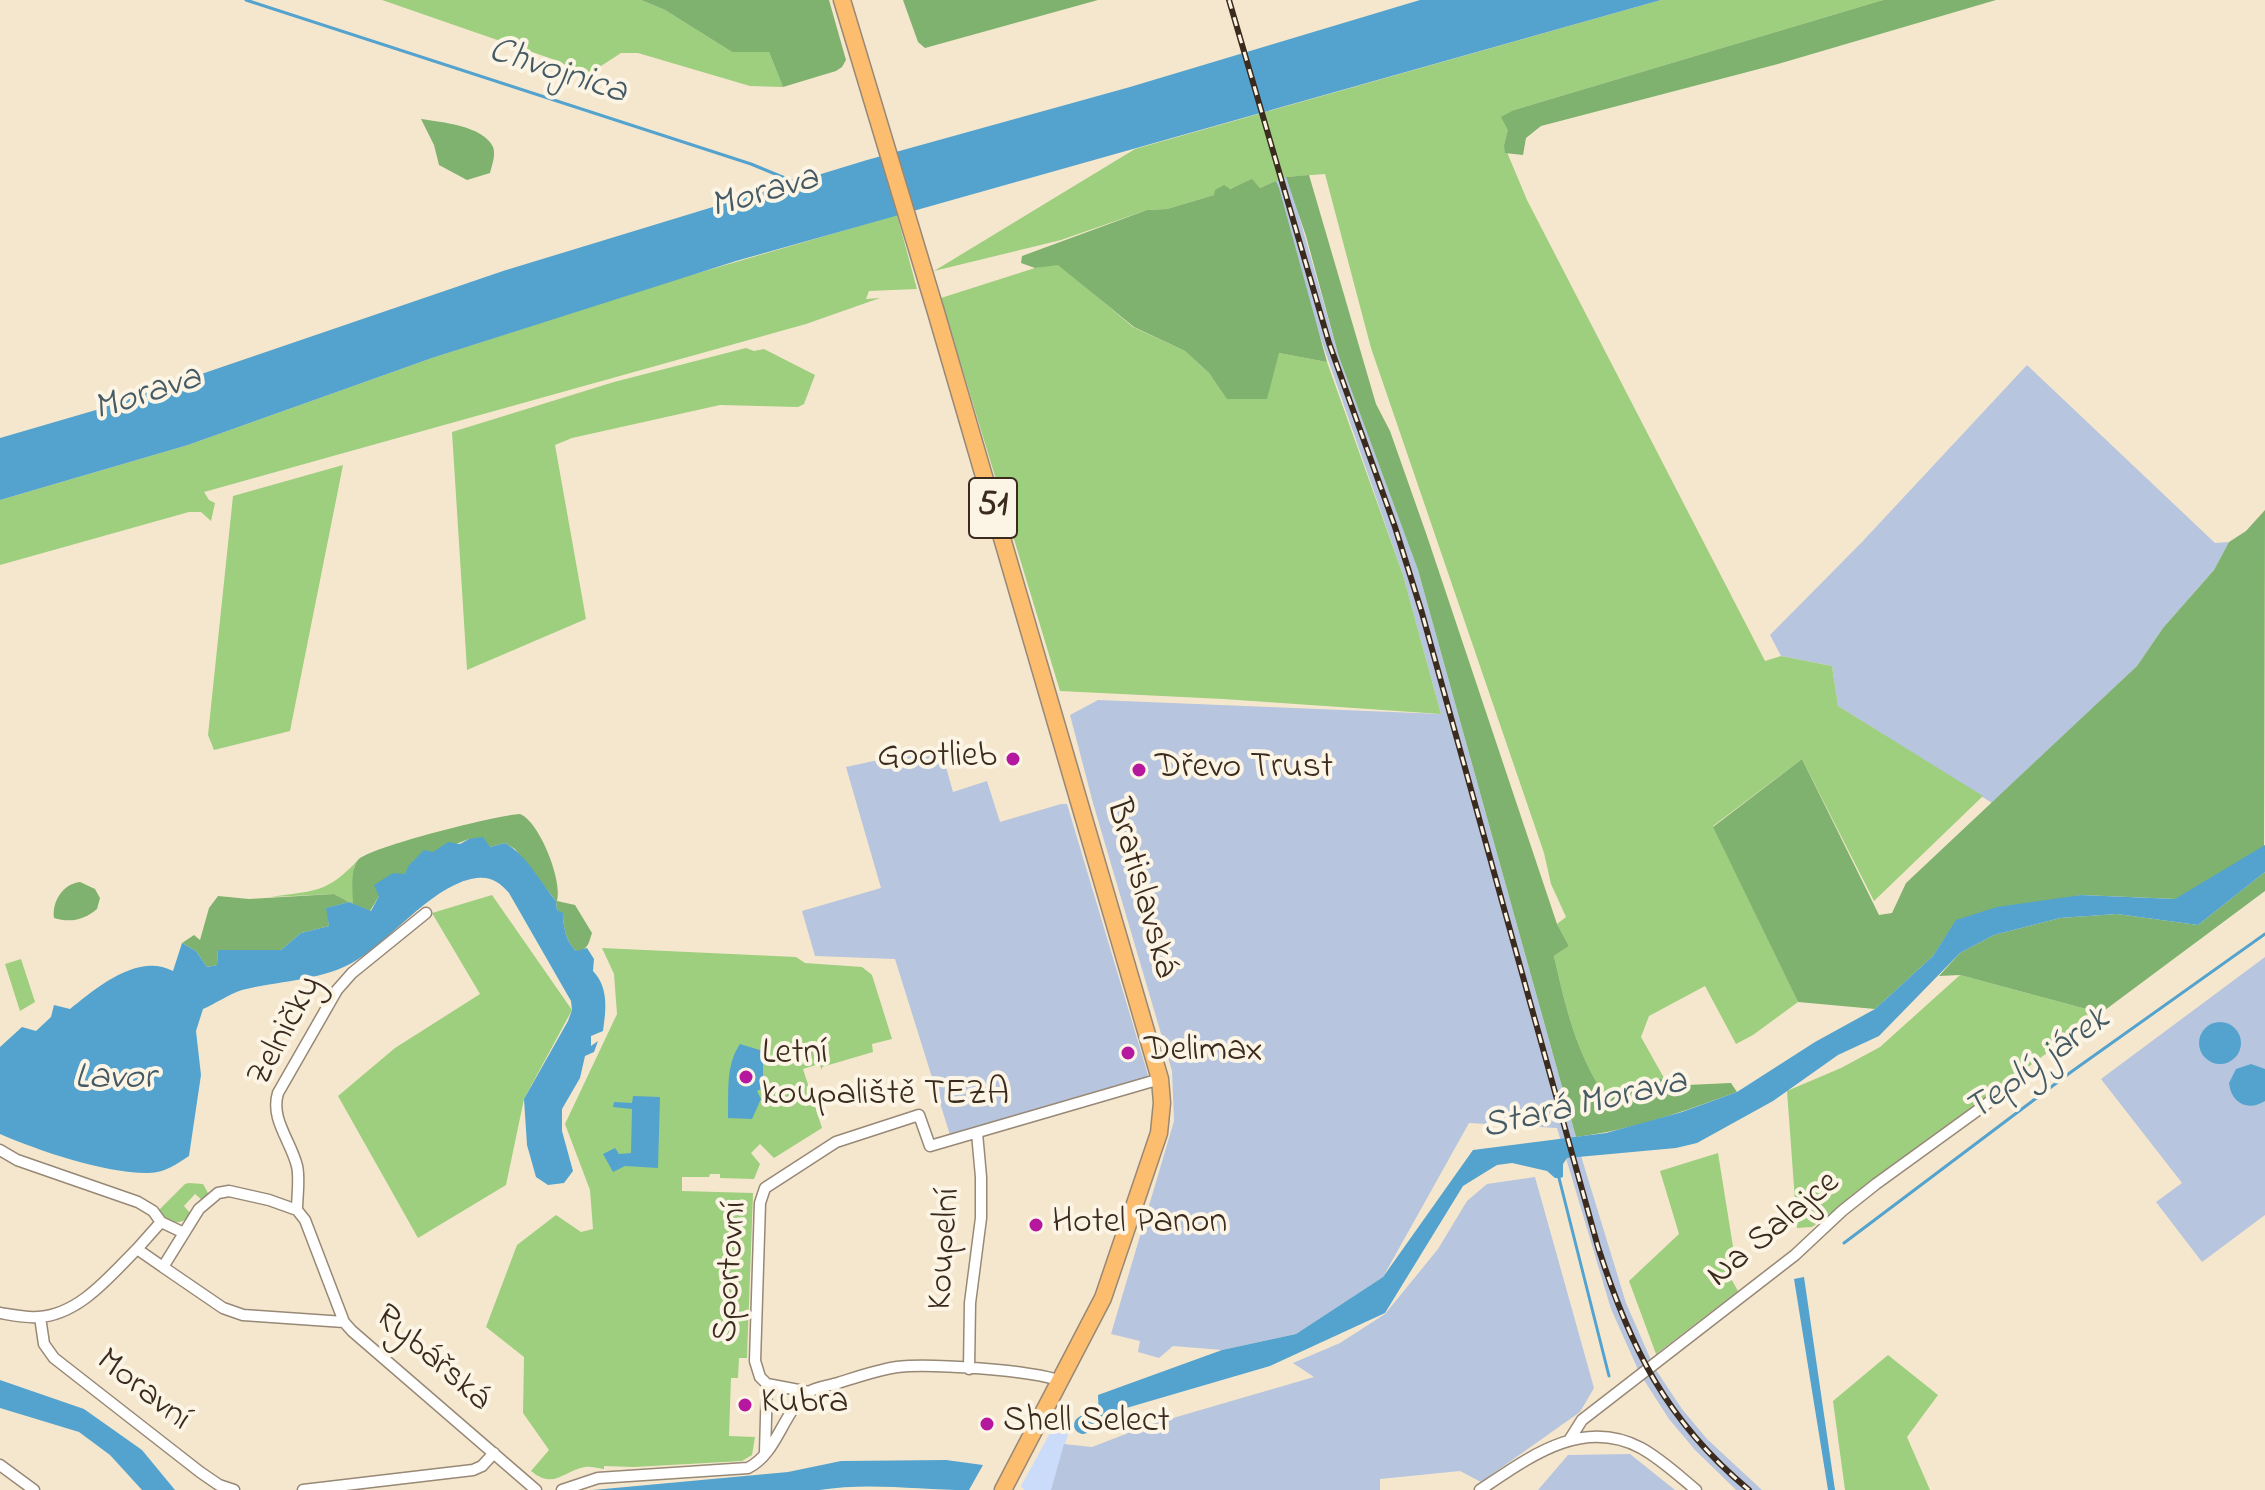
<!DOCTYPE html>
<meta charset="utf-8">
<style>
body{margin:0}
canvas{display:block;background:#f5e7cd}
</style>
<canvas width="2265" height="1490"></canvas>
<script>
const ctx = document.querySelector('canvas').getContext('2d');
ctx.lineJoin = 'round';
function fillPath(path, color) {
  ctx.fillStyle = color;
  ctx.fill(path, 'evenodd');
}
function stroke(path, color, width, dash) {
  ctx.strokeStyle = color;
  ctx.lineWidth = width;
  ctx.lineCap = dash ? 'butt' : 'round';
  ctx.setLineDash(dash || []);
  ctx.stroke(path);
}
function label(font, color, halo, rows, align = 'center') {
  ctx.font = font + ' "Indie Flower",sans-serif';
  ctx.lineWidth = 8;
  ctx.setLineDash([]);
  ctx.textBaseline = 'middle';
  ctx.strokeStyle = halo;
  ctx.fillStyle = color;
  for (const [text, x, y, turn = 0] of rows) {
    ctx.save();
    ctx.translate(x, y);
    ctx.rotate((+turn || 0) * Math.PI / 180);
    ctx.textAlign = isNaN(turn) ? turn : align;
    if (halo) ctx.strokeText(text, 0, 0);
    ctx.fillText(text, 0, 0);
    ctx.restore();
  }
}
const built = new Path2D(`
 M1056,1422l14,6 -19,62h-27l-3,-4z`);
const industrial = new Path2D(`
 M1260,78l79,279 79,213 164,589 44,144 28,64 28,42 25,30 55,51h-26l-4,-4 -37,-36 -26,-31 -29,-45 -29,-65 -54,-181 -88,-5 -86,154 -87,57 -74,16 -49,-4 -14,12 -21,-6 2,-11 -29,-7 63,-213 -2,-50 -79,-268 -23,-88 28,-15 343,14 -38,-139 -88,-253 -39,-141z
 M2027,365l188,178 14,-1 -15,28 -51,58 -26,38 -145,137 -154,-97 -6,-40 -51,-10 -11,-21 92,-93z
 M947,745l-1,22 7,25 34,-11 13,41 61,-18h6l81,271 -1,3 -197,57 -55,-176 -80,-3 -13,-45 79,-23 -35,-121z
 M2265,957v258l-63,47 -46,-60 26,-19 -81,-104z
 M1535,1177l59,211 -14,24 -99,70 -21,-11 -80,8v11h-329l13,-46 28,3 57,-22 165,-48 -21,-14 47,-20 45,-29 53,-65 29,-48 20,-17z
 M1630,1454l45,36h-137l30,-35z`);
const green = new Path2D(`
 M382,0h259l24,10 67,42h37l14,35 -33,-1 -112,-33h-17l-34,22 -32,-15z
 M1661,0h222l-369,110 -10,35 23,55 238,461 16,-5 51,10 6,40 145,90 -109,105 -72,-142 -89,67 85,176 -45,33 -17,9 -31,-58 -56,30 -8,21 23,41 -60,16c-28,-42 -39,-89 -50,-138l15,-10 -12,-22 9,-7 -15,-33 -7,-31 -173,-505 -46,-174 -39,3 -26,11 -8,-8 -38,15 -47,14 -20,1 -86,30 -127,31 201,-122z
 M897,215l20,74 -48,2 -3,8 14,-1 -74,26 -602,168 5,8 6,3 -4,18 -10,-9h-12l-189,53v-65l188,-55 244,-87 225,-73z
 M1058,264l75,63 52,24 24,22 19,26 51,-46 48,9 76,213 38,139 -218,-15 -163,-8 -119,-393 94,-30z
 M746,348l8,3 10,-2 51,26 -11,29 -6,3 -78,-2 -148,33 -17,7 31,174 -119,51 -15,-238 162,-50z
 M343,465l-53,266 -76,19 -6,-15 25,-239z
 M358,860l-4,7 -1,37 -19,-10 -63,3c44,-7 55,-3 87,-37z
 M492,895l80,115 -48,89 -18,86 -88,53 -80,-142 57,-48 85,-54 -48,-81z
 M602,948l194,9 9,6 57,4 10,8 20,64 -20,5 1,8 -51,15v3l-3,-6 -16,5 19,59 -48,30 -14,-14 -9,9 9,11 -6,15 -34,-1v-4h-10l-1,3h-27v14l71,2 -6,165h-8l-1,20h-7l-2,58 26,1 -3,18 -10,6 -108,6 -30,-1v3c-6,-1 -16,-3 -19,-2 -22,4 -31,23 -54,4l18,-21 -26,-37 1,-56 -38,-30 31,-82 39,-30 25,17 12,-3 -3,-39 -25,-66 52,-110 -3,-40z
 M21,959l14,43 -15,9 -15,-47z
 M1960,975l141,38 -289,214 -15,1 -10,-137 54,-23 39,-21z
 M1718,1153l17,106 -14,2 17,30 -82,63 -27,-73 50,-47 -19,-63z
 M189,1183l14,1 5,9 -1,4 -6,2 -6,-5 -11,12 6,7 -3,6c-13,7 -21,2 -28,-9l26,-26z
 M1888,1355l50,40 -31,42 23,53h-85l-12,-89z`);
const forest = new Path2D(`
 M641,0h188l17,60 -4,7 -6,4 -53,16 -14,-35h-37l-67,-42z
 M903,0h195l-173,48 -7,-6z
 M1883,0h113l-218,64 -237,62 -15,12 -3,17 -18,-2 -1,-8 4,-15 -7,-13 13,-7z
 M421,119c20,3 63,7 72,28 3,8 -1,18 -3,26l-23,7 -28,-15 -5,-20z
 M1309,175l67,229 14,27 37,105 130,388 12,22 -15,10c11,49 22,96 50,138l60,-16 23,7 44,-2 6,9c-52,19 -105,38 -161,45l-158,-567 -79,-213 -33,-121 -20,-59z
 M1252,179l8,9 16,-7 3,7 48,174 -48,-9 -12,46h-40l-18,-26 -24,-22 -51,-24 -76,-62 -23,3 -14,-5 1,-7 125,-46 20,-1 47,-14 1,-5 9,-5 6,4z
 M2265,510l-1,338 -88,51 -95,-4 -125,26 -23,35 -58,53 -77,-7 -85,-175 89,-68 77,156 13,-2 14,-30 231,-217 26,-38 51,-58 15,-28 17,-11z
 M520,814c20,8 43,68 37,87l18,4 17,28c-3,9 -4,18 -16,18 -10,-9 -13,-25 -13,-37l-6,-4 -1,-9 -41,-52 -10,-6 -15,4 -21,-8 -55,21 -9,14 -26,22 -9,15 -17,-7c0,-13 -3,-34 5,-44 11,-13 140,-45 162,-46z
 M2265,872v19l-164,122 -141,-38 -21,1 21,-23 34,-18 66,-17 57,-4 81,11z
 M80,882l15,7 5,9 -3,11c-13,11 -27,14 -43,9 -2,-17 9,-34 26,-36z
 M334,894l15,8 -22,6 2,18 -28,7 -20,17h-63l-1,15 -10,2 -11,-16 -14,-8 12,-8 6,5 9,-32 9,-12 31,3z`);
const water = new Path2D(`
 M1420,0h241l-925,261 -304,97 -244,87 -188,55v-62l96,-28 407,-139 364,-111 263,-73z
 M483,837l7,10 15,-4c22,12 35,39 51,58l1,9 6,3c0,13 3,29 13,38l11,-3 7,11 -1,12c16,17 13,39 10,60l-12,5v10l7,-5 -4,11 -9,4 -5,22 -18,31v22l11,40 -9,12 -16,2 -12,-8 -9,-32 -3,-46 44,-78 4,-11 -1,-9 -62,-108c-11,-13 -21,-18 -38,-14 -43,10 -82,64 -121,85 -33,17 -73,17 -108,26 -13,4 -27,14 -39,19l-7,22 5,44 -12,81c-12,8 -25,17 -40,17 -42,1 -110,-22 -149,-39v-87l22,-20 14,4 15,-14 3,-12 16,4c26,-21 68,-57 103,-38l9,-28 14,8 11,16 10,-2 1,-15h63l20,-17 28,-7 -3,-18 23,-6 22,9 8,-15 -5,-11 19,-12 12,1 4,-9 15,-15 9,2 15,-10 12,2 9,-5z
 M2265,845v27l-67,53 -81,-11 -57,4 -66,17 -34,18 -81,83 -41,19 -65,46 -76,42 -21,5 -109,10 -4,6v13l-3,1h-5l-8,-7 -35,-8 -15,2 -34,21 -78,127 -115,53 -171,50 -1,-21 124,-45 74,-16 87,-57 90,-127 133,-17 76,-21 55,-20 78,-50 60,-33 58,-53 23,-36 41,-13 84,-12 94,4z
 M2199 1043a21 21 0 1 1 42 0a21 21 0 1 1-42 0Z
 M740,1044l23,7v37l-6,3 4,8 -9,20 -24,-1c1,-25 -3,-52 12,-74z
 M2251,1064l14,5v32c-17,11 -34,2 -36,-18l7,-14z
 M633,1096l27,1 -2,71 -33,-2 -12,6 -10,-18 12,-6 4,6 12,-1 1,-44 -19,-2 1,-5 18,1z
 M1804,1277l31,213h-7l-34,-211z
 M0,1380l84,29 58,41 33,40h-33l-32,-35 -31,-23 -79,-24z
 M946,1460l37,5 -14,25c-51,0 -99,-8 -150,0h-226l195,-18 53,-11z`);
const stream = new Path2D(`
 M246,0l505,164 46,19
 M1558,1174l51,202
 M1844,1243l227,-171 194,-138`);
const river = new Path2D(`
 M1083,1425l35,-22`);
const street = new Path2D(`
 M0,1150l17,10 121,42 15,9 8,11 21,10
 M297,1210c0,-14 3,-31 0,-44 -6,-25 -27,-47 -19,-73l59,-103 15,-17 74,-60
 M161,1222l-24,27 26,18
 M0,1313c12,2 26,5 38,4 41,-2 72,-41 99,-68
 M40,1317l4,27 10,14 146,114 19,13 15,5
 M344,1322l-101,-7 -20,-7 -60,-41 36,-58 19,-16 11,-2 40,9 28,10 8,10 39,102 8,9 184,159
 M969,1369l1,-66 11,-85v-41l-4,-44
 M767,1384l-7,-7 -5,-16 5,-158 5,-15 71,-46 83,-27 11,31 230,-67
 M767,1384l42,8
 M1570,1439l12,-19 213,-165 47,-44 34,-27 149,-108
 M765,1452l2,-68
 M0,1465l34,25
 M303,1490l170,-20 9,-4 12,-13
 M562,1490l36,-12 150,-10c30,-15 34,-56 61,-76 7,-5 20,-6 29,-9 19,-6 39,-13 59,-16 31,-4 135,3 164,14
 M1480,1490c47,-31 101,-74 161,-42 20,11 37,27 55,42`);
const primary = new Path2D(`
 M842,0l94,312 224,767 2,24 -3,30 -56,165 -100,192`);
const rail = new Path2D(`
 M1229,0l100,343 66,184 27,86 176,634c32,100 68,174 151,243`);
const markers = [
 [1013,759,8,"#b5179e"],
 [1139,770,8,"#b5179e"],
 [1128,1053,8,"#b5179e"],
 [746,1077,8,"#b5179e"],
 [1036,1225,8,"#b5179e"],
 [745,1405,8,"#b5179e"],
 [987,1424,8,"#b5179e"]
];
const shields = [
 [993,508,48]
];
const shieldNames = [
 ["51",993,508]
];
const poiNames = [
 ["Gootlieb",997,759,"right"],
 ["Dřevo Trust",1155,770],
 ["Delimax",1144,1053],
 ["Letní",762,1056],
 ["koupaliště TEZA",762,1097],
 ["Hotel Panon",1052,1225],
 ["Kubra",761,1405],
 ["Shell Select",1003,1424]
];
const streetNames = [
 ["Bratislavská",1139,889,74],
 ["Zelničky",287,1032,-62],
 ["Na Salajce",1775,1231,-40],
 ["Koupelní",947,1249,-86],
 ["Sportovní",733,1272,-86],
 ["Rybářská",431,1360,41],
 ["Moravní",142,1392,38]
];
const waterNames = [
 ["Chvojnica",557,74,18],
 ["Morava",765,195,-16],
 ["Morava",148,396,-18],
 ["Teplý járek",2039,1067,-36],
 ["Lavor",115,1081],
 ["Stará Morava",1585,1107,-13]
];
fillPath(built, '#cadcf9');
fillPath(industrial, '#b7c5de');
fillPath(green, '#9dcf7f');
fillPath(forest, '#7eb26e');
fillPath(water, '#54a3ce');
stroke(stream, '#54a3ce', 3);
stroke(river, '#54a3ce', 18);
stroke(street, '#988876', 13);
stroke(primary, '#988876', 19);
stroke(street, '#fff', 10);
stroke(primary, '#fcbd6f', 16);
stroke(rail, '#3b2a1e', 6);
stroke(rail, '#fcf5e5', 3, [9]);
for (const [x, y, r, color] of markers) {
  const dot = new Path2D();
  dot.arc(x, y, r, 0, 2 * Math.PI);
  ctx.fillStyle = color;
  ctx.fill(dot);
  stroke(dot, '#fcf5e5', 3);
}
for (const [x, y, w] of shields) {
  const box = new Path2D();
  box.roundRect(x - w / 2, y - 30, w, 60, 6);
  ctx.fillStyle = '#fcf5e5';
  ctx.fill(box);
  stroke(box, '#3b2a1e', 2);
}
label('bold 34px', '#3b2a1e', null, shieldNames);
label('36px', '#3b2a1e', '#fcf5e5', poiNames, 'left');
label('36px', '#3b2a1e', '#fcf5e5', streetNames);
label('italic 38px', '#455a64', '#fcf5e5', waterNames);
</script>
